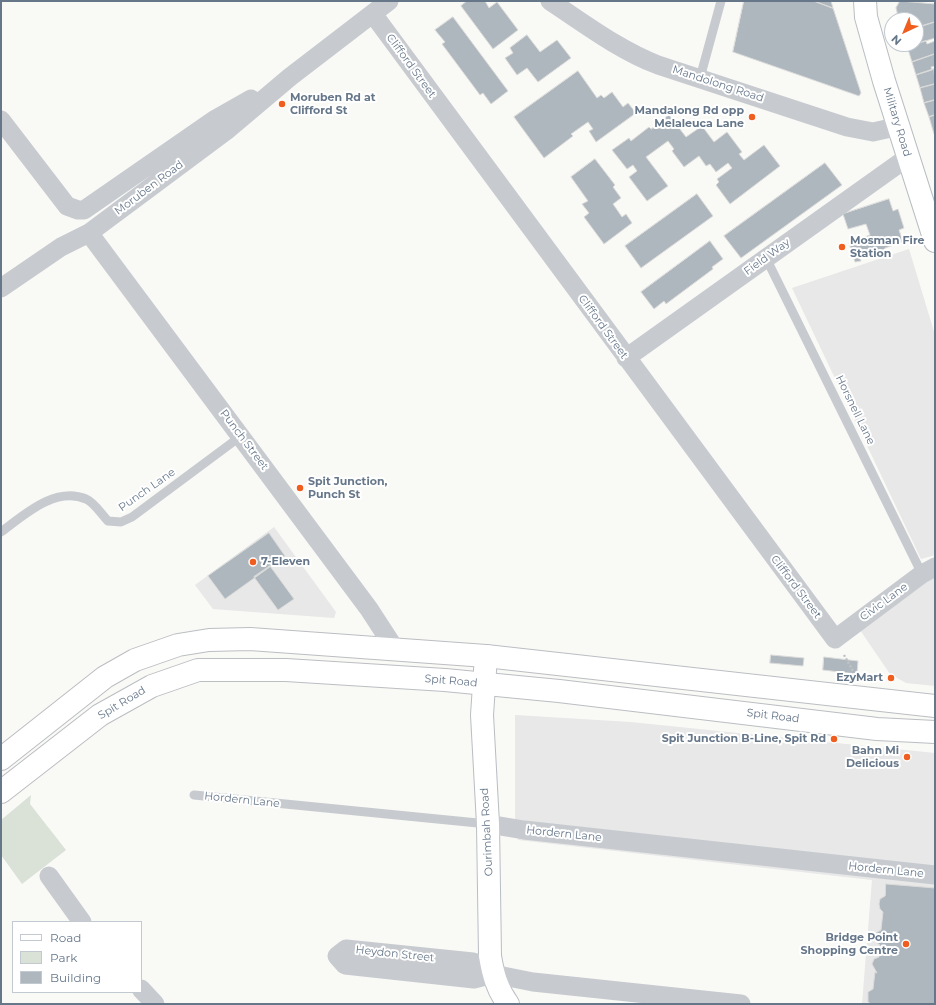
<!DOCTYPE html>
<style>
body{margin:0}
#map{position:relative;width:936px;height:1005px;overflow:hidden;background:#f9f9f6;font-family:Montserrat,sans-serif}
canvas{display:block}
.frame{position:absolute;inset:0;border:2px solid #66778a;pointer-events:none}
.legend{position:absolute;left:12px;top:921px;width:130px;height:72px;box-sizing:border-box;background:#fff;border:1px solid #c2c9d0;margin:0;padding:5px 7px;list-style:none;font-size:12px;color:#66778a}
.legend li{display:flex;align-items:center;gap:8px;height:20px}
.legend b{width:20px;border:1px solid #c2c9d0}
.north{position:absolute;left:884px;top:12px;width:40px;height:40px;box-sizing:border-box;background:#fff;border:1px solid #c2c9d0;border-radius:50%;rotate:224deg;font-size:11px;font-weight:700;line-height:16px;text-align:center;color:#66778a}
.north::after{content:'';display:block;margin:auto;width:14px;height:18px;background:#f05e1f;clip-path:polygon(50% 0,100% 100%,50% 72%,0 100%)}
</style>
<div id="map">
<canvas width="936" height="1005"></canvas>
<div class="frame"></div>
<ul class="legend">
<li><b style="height:5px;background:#fff"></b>Road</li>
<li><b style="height:11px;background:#dae1d7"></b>Park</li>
<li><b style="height:11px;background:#afb7be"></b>Building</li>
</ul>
<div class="north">N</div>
</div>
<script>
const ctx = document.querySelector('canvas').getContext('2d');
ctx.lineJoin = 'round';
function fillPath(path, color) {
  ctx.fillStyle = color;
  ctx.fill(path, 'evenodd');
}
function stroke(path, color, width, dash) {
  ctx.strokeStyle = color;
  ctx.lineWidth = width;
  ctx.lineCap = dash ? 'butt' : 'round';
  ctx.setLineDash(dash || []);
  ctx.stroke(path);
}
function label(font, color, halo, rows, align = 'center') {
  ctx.font = font + ' Montserrat,sans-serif';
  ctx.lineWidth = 4;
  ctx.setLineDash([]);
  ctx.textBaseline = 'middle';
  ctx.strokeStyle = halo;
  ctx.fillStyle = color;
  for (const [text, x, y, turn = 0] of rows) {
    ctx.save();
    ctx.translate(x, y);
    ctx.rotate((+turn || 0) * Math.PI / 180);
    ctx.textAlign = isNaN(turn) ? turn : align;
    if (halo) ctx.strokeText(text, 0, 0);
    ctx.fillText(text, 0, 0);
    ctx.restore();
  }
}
const built = new Path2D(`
 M909,249l26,86v220l-14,4 -129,-271z
 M274,527l62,85 -2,6 -121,-9 -18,-24z
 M935,573v113l-29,-3 -16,-9 -30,-44z
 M515,715l115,7 305,31v251h-73l10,-124 -354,-40 -3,-22z`);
const green = new Path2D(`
 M31,795l-1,9 36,46 -44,34 -21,-29v-35z`);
const building = new Path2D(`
 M467,1h18l4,7 8,-6 21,28 -25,19 -32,-43z
 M744,1h70l19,7 28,85 -2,3 -126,-44z
 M814,1h17l2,7z
 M900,1l35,3v18l-19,6v-8h-17l-3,-12z
 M453,17l55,74 -17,13 -8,-11 -3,2 -38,-51 3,-2 -10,-12z
 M935,22v16l-19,6v-16z
 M527,35l13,17 17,-12 14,18 -33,24 -11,-14 -10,7 -12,-17 8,-5 -3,-5z
 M926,41l1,3 8,-3v13l-23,8 -5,-16z
 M935,54v12l-4,1 1,3 -16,5 -4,-13z
 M934,69l1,15 -15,4 -4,-13z
 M578,71l19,27 4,-3 3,3 8,-6 11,15 5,-4 8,10 -40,29 -7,-11 4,-2 -5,-7 -17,12 2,2 -29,22 -30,-41z
 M935,84v16l-11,3 -4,-15z
 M935,100v15l-6,2 -5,-14z
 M669,115l17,22 16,-11 12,16 13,-10 15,20 -3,2 5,6 20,-15 16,21 -50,38 -14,-19 3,-3 -2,-3 15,-11 -4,-5 -12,9 -6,-8 -4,2 -7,-10 -15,11 -12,-16 2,-2 -6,-8 -22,16 22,29 -21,15 -18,-24 8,-6 -4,-6 -6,4 -15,-19 17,-12 2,3 18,-14 2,2z
 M935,115v19h-1l-5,-17z
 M595,159l20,26 -2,2 8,11 -8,6 9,13 4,-3 6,9 -28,21 -20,-27 5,-4 -7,-9 6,-3 -17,-24z
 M825,163l17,22 -101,73 -17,-22z
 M697,194l16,22 -72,52 -16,-22z
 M889,199l4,12 5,-2 6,19 -5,2 4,12 -18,6 -2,6 -7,2 -5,-3 -12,3 2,5 -6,1 -6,-19 21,-8 -4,-11 -18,5 -5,-15z
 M710,241l13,18 -11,8 1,2 -47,35 -2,-3 -10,8 -13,-17z
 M269,533l16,23 -60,43 -17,-23z
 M270,566l24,33 -16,11 -24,-33z
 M771,655l33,3 -1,8 -33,-3z
 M824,657l34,4 -1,13 -34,-4z
 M886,884l49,4v116h-64l-3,-2v-10l5,-3 2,-17 2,1 -5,-9 2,-5 5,-2 1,-12 -4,-3 -1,-4 1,-5 5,-3 2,-18 -3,-3 -1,-5 1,-5 5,-3z`);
const path = new Path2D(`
 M844,655l9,16`);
const service = new Path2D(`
 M700,78l21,-77
 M766,258l156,316
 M1,532c23,-17 54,-46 85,-33 8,3 16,16 22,22l13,1 11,-5 109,-81
 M194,795l294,29`);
const minor = new Path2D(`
 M550,1c35,23 69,49 108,64l189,62 26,5 27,-6
 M373,14l462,625 87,-65 13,-7
 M1,120l66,86 11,4h6l130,-90 37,-21
 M89,233l280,376 26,40
 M1,288l60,-41 28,-14 137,-102 64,-54 99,-76
 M626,358l282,-201
 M488,824l36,6 411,45
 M49,876l33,46
 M493,974l-19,5 -129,-14 -8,-9 9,-7 127,13 20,12 40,8 208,22
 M141,989l14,15`);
const secondary = new Path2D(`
 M865,1l1,16 18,64 51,160
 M486,656l-4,59 6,109 2,132c3,18 7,33 18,48`);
const trunk = new Path2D(`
 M1,759l104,-82 30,-17 43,-15 31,-5 41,-1 236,17 449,50
 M1,792l99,-77 52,-29 46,-16h88l159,10 114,11 318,38 58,3`);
const markers = [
 [282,104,4,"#f05e1f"],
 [752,117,4,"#f05e1f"],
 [842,247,4,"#f05e1f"],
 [300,488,4,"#f05e1f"],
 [253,562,4,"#f05e1f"],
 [891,678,4,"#f05e1f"],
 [834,739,4,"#f05e1f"],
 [907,757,4,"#f05e1f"],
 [906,944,4,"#f05e1f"]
];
const streetNames = [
 ["Clifford Street",411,66,54],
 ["Mandolong Road",718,84,18],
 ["Military Road",897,122,73],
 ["Moruben Road",149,188,-37],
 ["Field Way",767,257,-36],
 ["Clifford Street",603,327,54],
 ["Horsnell Lane",855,410,64],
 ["Punch Street",244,440,53],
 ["Punch Lane",147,490,-35],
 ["Clifford Street",796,587,53],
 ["Civic Lane",884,602,-36],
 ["Spit Road",451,681,5],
 ["Spit Road",122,703,-31],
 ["Spit Road",773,716,7],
 ["Hordern Lane",242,800,6],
 ["Ourimbah Road",487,832,-93],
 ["Hordern Lane",564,834,6],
 ["Hordern Lane",886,870,6],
 ["Heydon Street",395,954,6]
];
const poiNames = [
 ["Moruben Rd at",290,98,"left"],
 ["Clifford St",290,111,"left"],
 ["Mandalong Rd opp",744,111],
 ["Melaleuca Lane",744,124],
 ["Mosman Fire",850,241,"left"],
 ["Station",850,254,"left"],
 ["Spit Junction,",308,482,"left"],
 ["Punch St",308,495,"left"],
 ["7-Eleven",261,562,"left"],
 ["EzyMart",883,678],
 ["Spit Junction B-Line, Spit Rd",826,739],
 ["Bahn Mi",899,751],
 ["Delicious",899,764],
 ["Bridge Point",898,938],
 ["Shopping Centre",898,951]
];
fillPath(built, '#e7e8e7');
fillPath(green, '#dae1d7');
fillPath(building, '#afb7be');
stroke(building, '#dbdbd9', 1);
stroke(secondary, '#b9bec3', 24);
stroke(trunk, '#bbbec2', 24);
stroke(path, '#c0c3c5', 2.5, [2, 2]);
stroke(service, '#c7cacf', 9);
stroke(minor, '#c7cacf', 19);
stroke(secondary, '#fff', 22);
stroke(trunk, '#fff', 22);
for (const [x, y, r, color] of markers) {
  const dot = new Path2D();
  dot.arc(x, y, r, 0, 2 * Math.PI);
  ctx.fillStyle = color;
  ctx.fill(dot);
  stroke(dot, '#fff', 1.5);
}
label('11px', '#66778a', '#fff', streetNames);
label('bold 11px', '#66778a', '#fff', poiNames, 'right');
</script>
